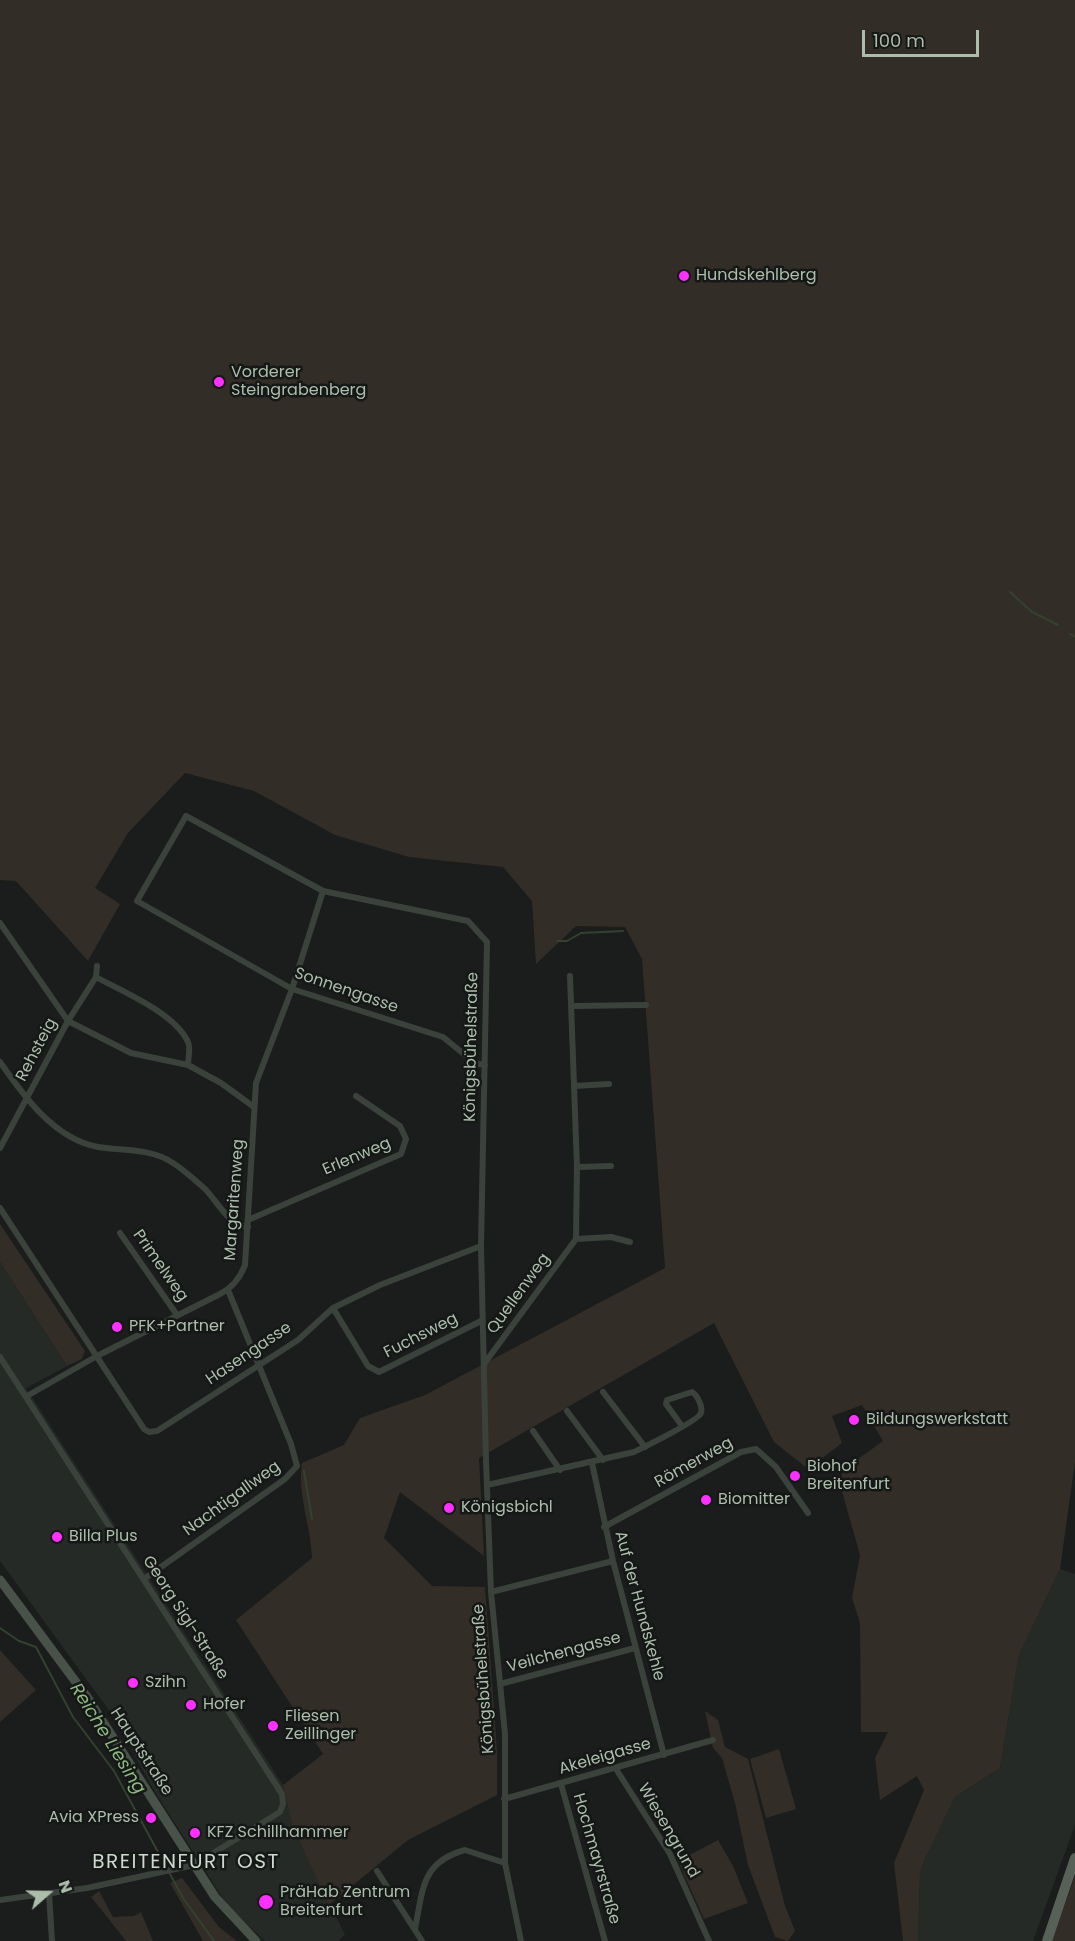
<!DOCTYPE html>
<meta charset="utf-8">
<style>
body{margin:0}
#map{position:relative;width:1075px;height:1941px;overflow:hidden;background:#1a1d1b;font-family:Poppins,sans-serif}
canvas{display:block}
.north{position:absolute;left:18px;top:1863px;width:60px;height:60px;-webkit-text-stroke:4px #151816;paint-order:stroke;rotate:70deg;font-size:16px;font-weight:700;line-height:24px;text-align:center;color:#acbdac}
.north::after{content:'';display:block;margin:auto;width:21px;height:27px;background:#acbdac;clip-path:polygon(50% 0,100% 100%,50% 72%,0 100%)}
.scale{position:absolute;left:862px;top:30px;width:117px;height:27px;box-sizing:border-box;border:3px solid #acbdac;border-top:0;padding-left:8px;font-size:18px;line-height:21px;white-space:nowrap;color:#acbdac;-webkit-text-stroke:4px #151816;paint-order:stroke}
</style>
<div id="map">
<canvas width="1075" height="1941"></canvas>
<div class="north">N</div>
<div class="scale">100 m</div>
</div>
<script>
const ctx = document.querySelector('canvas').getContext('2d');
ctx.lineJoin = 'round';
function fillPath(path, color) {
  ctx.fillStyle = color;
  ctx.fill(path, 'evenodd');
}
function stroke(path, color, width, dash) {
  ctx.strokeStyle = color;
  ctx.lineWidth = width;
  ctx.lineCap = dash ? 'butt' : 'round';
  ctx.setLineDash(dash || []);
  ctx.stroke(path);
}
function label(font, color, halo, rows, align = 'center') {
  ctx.font = font + ' Poppins,sans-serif';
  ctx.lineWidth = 5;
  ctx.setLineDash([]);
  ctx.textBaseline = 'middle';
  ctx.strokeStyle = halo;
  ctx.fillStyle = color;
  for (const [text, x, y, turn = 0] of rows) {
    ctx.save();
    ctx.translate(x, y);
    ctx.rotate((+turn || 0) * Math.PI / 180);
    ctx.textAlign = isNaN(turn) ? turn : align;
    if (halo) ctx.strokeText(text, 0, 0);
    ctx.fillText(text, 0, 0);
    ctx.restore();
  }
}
const built = new Path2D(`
 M0,1262l67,104 -41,22 257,397 10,43 52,107 -7,6h-73l-36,-33 -74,-116 -44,-79 -111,-152z
 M1060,1569l15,5v251l-42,116h-115l2,-68 4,-12 31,-64 45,-29 19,-113z`);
const green = new Path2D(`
 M0,0h1075v1462l-15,107 -41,86 -19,113 -45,29 -31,64 -4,12 -2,68h-15l-9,-78 30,-73 -7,-14 -37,24 -5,-42 13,-26h-27l-1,-109 -8,-25 8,-43 -21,-74 5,-12 39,-28 -21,-36 -30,11 10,27 -34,26 -34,-27 -60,-119 -235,135 5,98 -84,-64 -16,46 48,48 53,1 12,164v44l-89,45 -79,65 -37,-80 -9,-40 40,-31 -87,-134 76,-62c-1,-32 -15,-64 -10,-95l42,-18 16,-27 65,-23 240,-127 -23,-309 -17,-32 -49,-1 -40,38 -4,-63 -29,-34 -94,-10 -74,-22 -81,-44 -69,-18 -57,60 -33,55 25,16 -32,57 -72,-80 -16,-1z
 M0,1224l85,127 -3,8 -15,7 -67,-104z
 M0,1650l36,40 -36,32z
 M705,1711l13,9 7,27 23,12 37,147 10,25 -7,10 -13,-4 -27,-72 -13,-62 -13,-45 -9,-10z
 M779,1749l17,60 -30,9 -16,-59z
 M718,1840l15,26 15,37 -44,16 -26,-58z
 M1075,1876v65h-23z
 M182,1878l37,49 18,14h-34l-33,-58z
 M99,1891l14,26 21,-1 7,-4 12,29h-27l-35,-44z`);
const stream = new Path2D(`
 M1010,592l22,20 26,13
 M1070,634l5,3
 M558,941h9l14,-8 42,-2
 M304,1471l8,48
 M0,1628l19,13 17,6 37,70 41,54 69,127 31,43`);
const street = new Path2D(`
 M0,923l68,98 63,32 57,12 33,18 33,24
 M96,977c27,15 79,36 92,65 3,6 0,16 0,23
 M572,1006l74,-1
 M0,1062c23,33 54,77 98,85 25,4 53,1 75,16 11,7 22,17 32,26 13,13 23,36 43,38
 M485,1065l-7,-1 -13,-9 -22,-18 -151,-48 -155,-88 49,-85 137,75 145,30 19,21 -6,304 5,215 5,131 14,142v129l16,78
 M574,1086l35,-2
 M0,1148l68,-127 28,-44 1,-11
 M577,1167l34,-1
 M0,1208l144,221 5,3 8,-1 141,-91 35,-32 47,-23 101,-39
 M248,1220l153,-66 5,-15 -6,-13 -44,-30
 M120,1233l57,82
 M576,1239l35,-2 19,5
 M333,1308l35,58 11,6 102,-51
 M0,1357l282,437 1,10 -3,8 -86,53 -107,23 -87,12
 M484,1364l92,-125 1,-72 -7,-191
 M603,1392l42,55
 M27,1396l70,-40 123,-62c12,-6 20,-16 25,-29l11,-182 36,-94 31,-98
 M567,1411l36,49
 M533,1431l27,39
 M592,1463l21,98 51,194
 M487,1485l147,-33c10,-5 64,-31 67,-39 2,-7 -4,-18 -9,-21l-25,8 -1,4 16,22
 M604,1527l137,-75 15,-3 20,18 32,46
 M144,1579l141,-100 12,-13 -6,-22 -63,-154
 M491,1592l122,-31
 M500,1684l135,-36
 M616,1769l54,85 39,87
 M561,1784l44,157
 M504,1799l209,-59
 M377,1871l45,70
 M49,1893l3,48
 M415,1929c8,-39 6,-67 50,-79l40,13`);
const secondary = new Path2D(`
 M0,1580l87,117 128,200 41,44`);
const primary = new Path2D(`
 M1047,1941l28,-83`);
const markers = [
 [684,276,6,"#fe30ff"],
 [219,382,6,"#fe30ff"],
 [117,1327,6,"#fe30ff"],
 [854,1420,6,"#fe30ff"],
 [795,1476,6,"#fe30ff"],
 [706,1500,6,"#fe30ff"],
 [449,1508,6,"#fe30ff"],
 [57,1537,6,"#fe30ff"],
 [133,1683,6,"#fe30ff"],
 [191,1705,6,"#fe30ff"],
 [273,1726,6,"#fe30ff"],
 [151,1818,6,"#fe30ff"],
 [195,1833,6,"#fe30ff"],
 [266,1902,8,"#fe30ff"]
];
const poiNames = [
 ["Hundskehlberg",696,276],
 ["Vorderer",231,373],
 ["Steingrabenberg",231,391],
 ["PFK+Partner",129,1327],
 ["Bildungswerkstatt",866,1420],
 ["Biohof",807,1467],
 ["Breitenfurt",807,1485],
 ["Biomitter",718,1500],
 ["Königsbichl",461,1508],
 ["Billa Plus",69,1537],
 ["Szihn",145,1683],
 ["Hofer",203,1705],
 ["Fliesen",285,1717],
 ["Zeillinger",285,1735],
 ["Avia XPress",139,1818,"right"],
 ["KFZ Schillhammer",207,1833],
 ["PräHab Zentrum",280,1893],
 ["Breitenfurt",280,1911]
];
const streetNames = [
 ["Sonnengasse",346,991,19],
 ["Königsbühelstraße",472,1047,-89],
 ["Rehsteig",37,1050,-62],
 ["Erlenweg",357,1157,-23],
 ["Margaritenweg",235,1200,-86],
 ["Primelweg",160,1266,55],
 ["Quellenweg",519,1294,-54],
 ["Fuchsweg",421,1336,-27],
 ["Hasengasse",249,1354,-34],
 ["Römerweg",694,1463,-29],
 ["Nachtigallweg",232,1499,-36],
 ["Auf der Hundskehle",639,1606,75],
 ["Georg Sigl-Straße",185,1618,57],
 ["Veilchengasse",564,1653,-15],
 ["Königsbühelstraße",484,1679,-94],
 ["Hauptstraße",141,1752,57],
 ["Akeleigasse",605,1757,-16],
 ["Wiesengrund",668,1831,60],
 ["Hochmayrstraße",596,1859,74]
];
const waterNames = [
 ["Reiche Liesing",107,1739,58]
];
const quarterNames = [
 ["BREITENFURT OST",186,1863]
];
fillPath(built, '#262a27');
fillPath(green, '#332d27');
stroke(stream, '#33422f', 2);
stroke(street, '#3b423c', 6);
stroke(secondary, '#495249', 9);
stroke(primary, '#576158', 10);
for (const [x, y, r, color] of markers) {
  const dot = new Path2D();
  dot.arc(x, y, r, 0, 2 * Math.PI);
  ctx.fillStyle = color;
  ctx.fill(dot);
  stroke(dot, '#151816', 2);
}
label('16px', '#acbdac', '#151816', poiNames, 'left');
label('16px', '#acbdac', '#151816', streetNames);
label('italic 18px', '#8dba81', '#151816', waterNames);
ctx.letterSpacing = '1.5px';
label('20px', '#cdd9ce', '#151816', quarterNames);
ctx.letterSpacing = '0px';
</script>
